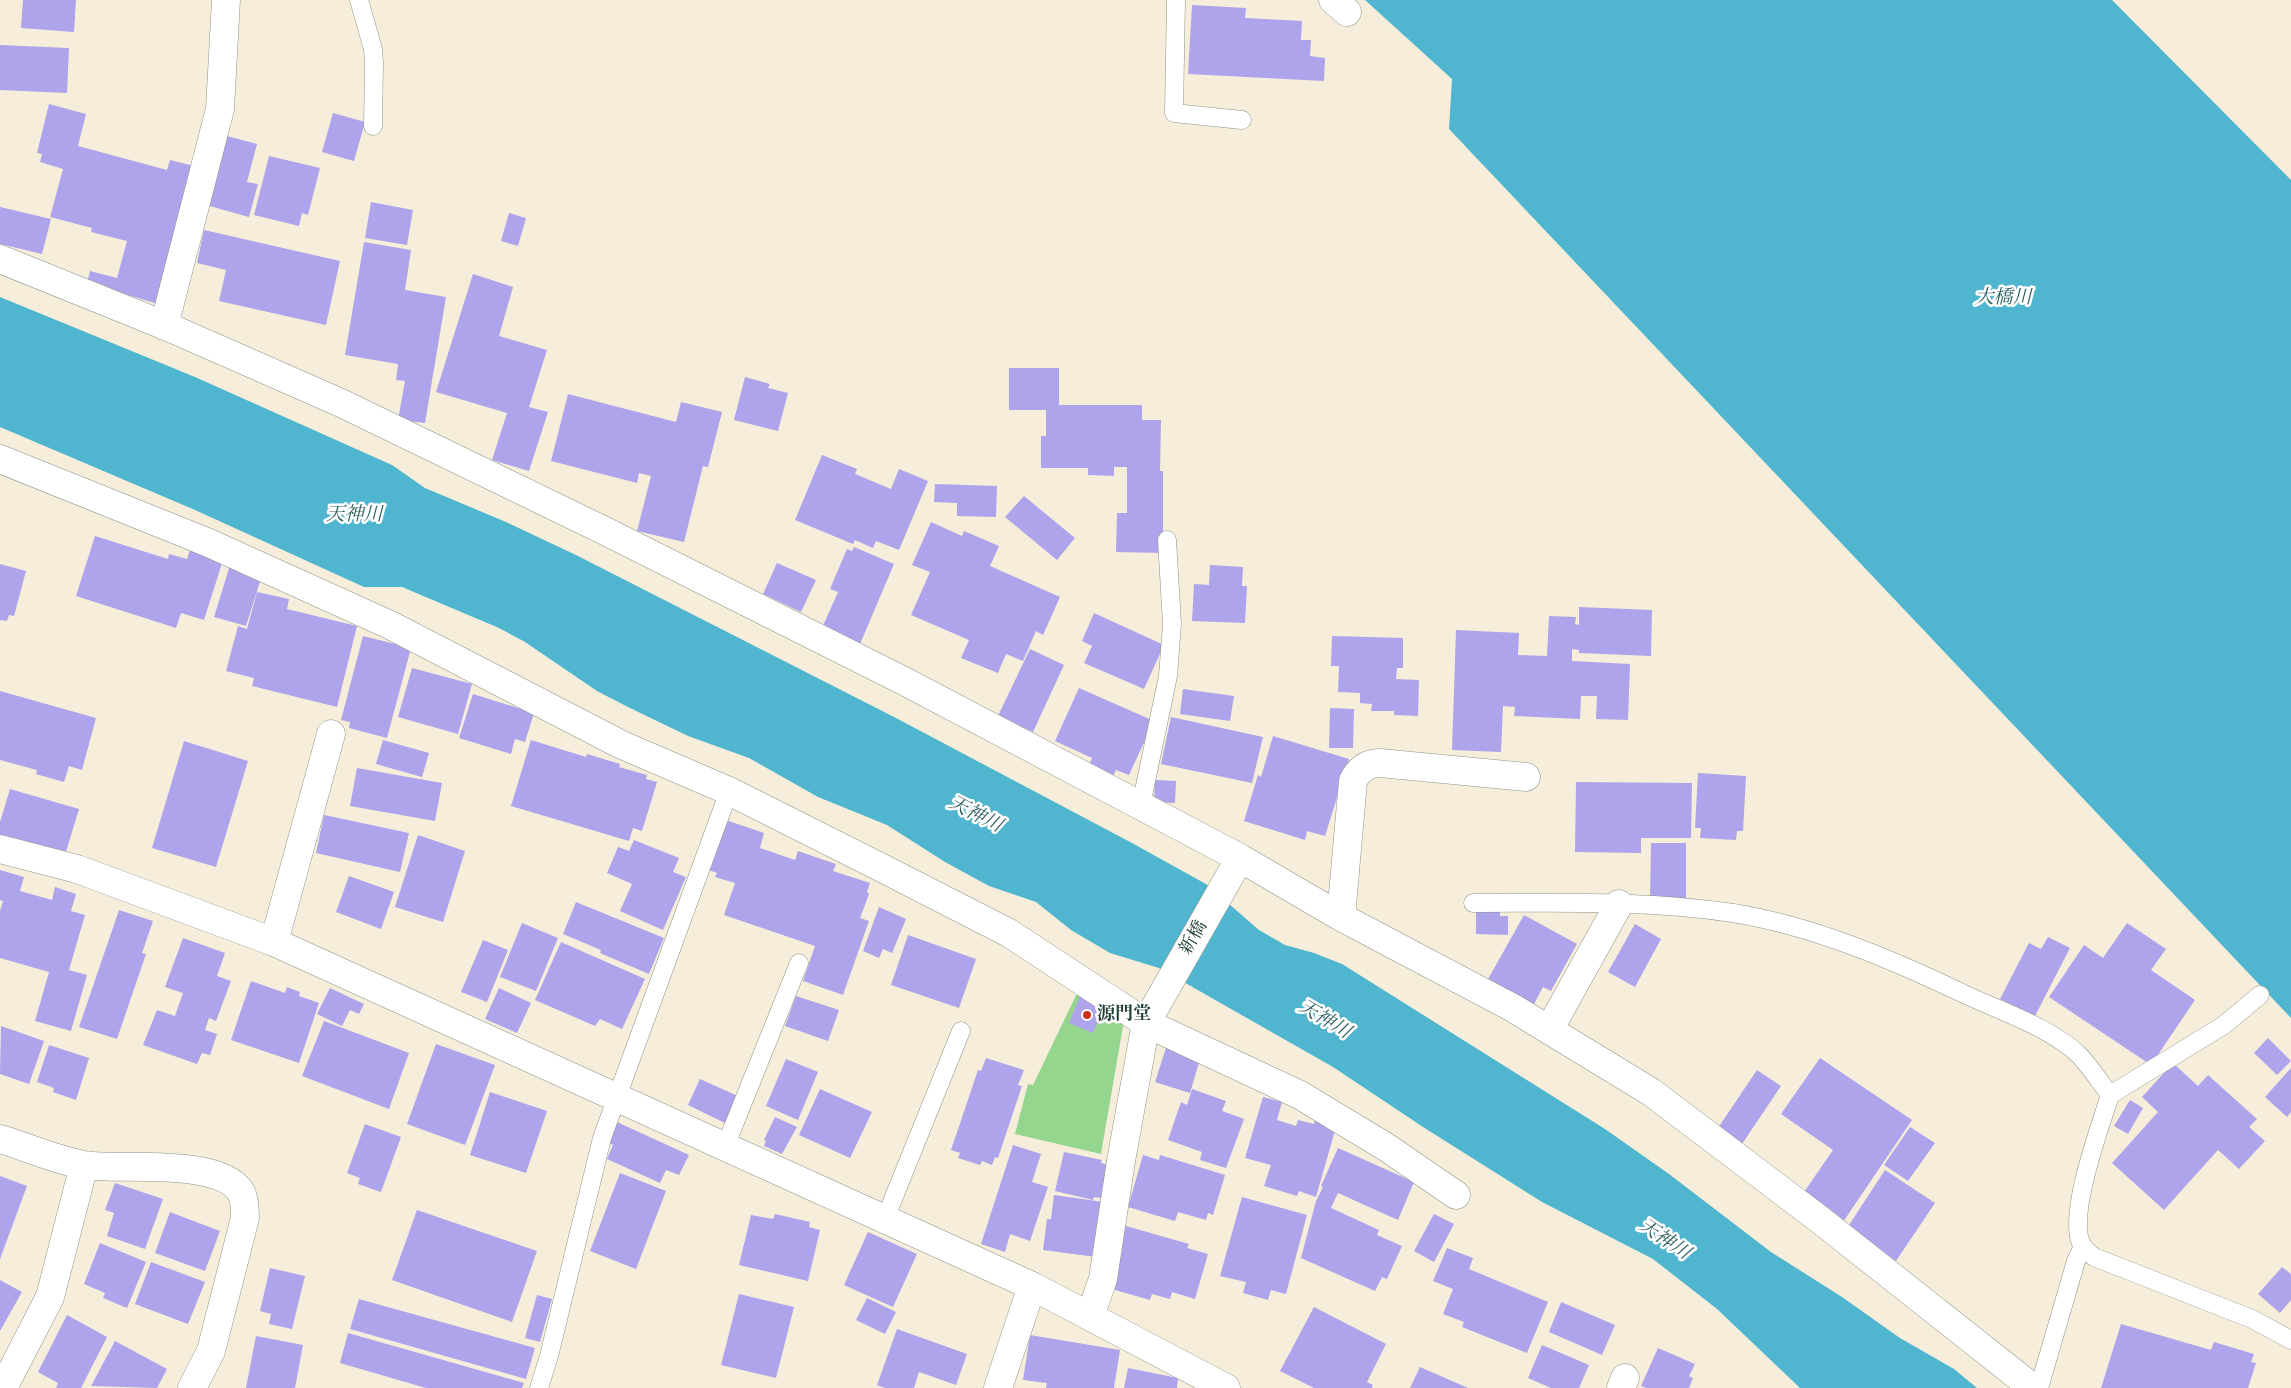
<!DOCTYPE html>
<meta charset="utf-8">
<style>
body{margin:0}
canvas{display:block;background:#f6eddb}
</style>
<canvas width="2291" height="1388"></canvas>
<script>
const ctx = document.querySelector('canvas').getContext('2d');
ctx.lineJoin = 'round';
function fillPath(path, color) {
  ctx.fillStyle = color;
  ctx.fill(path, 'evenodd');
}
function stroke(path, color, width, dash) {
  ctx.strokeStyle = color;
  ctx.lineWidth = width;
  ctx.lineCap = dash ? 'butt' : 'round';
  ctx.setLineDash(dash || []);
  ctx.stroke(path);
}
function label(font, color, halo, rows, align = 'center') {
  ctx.font = font + ' "Libre Bodoni","Noto Serif JP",serif';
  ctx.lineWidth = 5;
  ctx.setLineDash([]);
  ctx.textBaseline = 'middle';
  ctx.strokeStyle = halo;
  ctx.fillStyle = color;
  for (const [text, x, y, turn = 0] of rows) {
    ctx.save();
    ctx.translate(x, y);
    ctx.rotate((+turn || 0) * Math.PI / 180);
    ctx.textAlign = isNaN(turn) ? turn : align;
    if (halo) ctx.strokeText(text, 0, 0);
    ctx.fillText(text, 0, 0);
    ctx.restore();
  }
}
const green = new Path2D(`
 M1080,987l36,24 7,15 -22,128 -86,-20 13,-50 5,1z`);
const water = new Path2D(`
 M1365,0h747l179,180v838l-842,-889 3,-50z
 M0,297l195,80 197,88 33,23 81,34 70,33 320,163 236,125 74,41 53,46 26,15 29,8 28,11 263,165 64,45 102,78 71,45 58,41 54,31 23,19h-177l-83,-79 -64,-50 -111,-57 -119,-75 -90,-60 -174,-99 -49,-15 -39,-23 -35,-28 -47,-16 -44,-24 -58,-37 -69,-28 -69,-39 -61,-22 -60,-29 -31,-16 -72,-49 -26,-14 -97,-41h-38l-169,-77 -195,-83z`);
const building = new Path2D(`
 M23,0h53l-2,32 -53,-4z
 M1192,5l54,3 -1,10 57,3 -1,19h10l-1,16 15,2 -1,23 -136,-7z
 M0,45l69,3 -2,45 -67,-3z
 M49,104l37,10 -8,32 89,24 3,-10 24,6 -36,138 -71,-21 3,-12 27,7 10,-37 -36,-9 1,-4 -42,-11 13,-48 -23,-7 2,-8 -5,-1z
 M333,113l32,9 -11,39 -32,-9z
 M223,135l34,9 -10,38 11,2 -9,33 -43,-12z
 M269,156l51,12 -12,47 -6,-2 -3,13 -45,-11z
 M371,202l42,8 -6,35 -42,-7z
 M0,207l51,12 -9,35 -42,-10z
 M509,213l17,5 -8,28 -17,-5z
 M204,230l136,31 -14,64 -107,-24 7,-31 -29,-7z
 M364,242l47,8 -6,40 41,7 -21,126 -27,-3 7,-39 -9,-1 2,-16 -53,-9z
 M473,274l40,13 -14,49 48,14 -18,57 19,5 -19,59 -37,-11 15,-47 -71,-21z
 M1009,368h50v37h83v15h19l-1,51h3v82l-47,-1 1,-39h10v-46h-13v9l-26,-1v-7h-47v-32h5v-26h-37z
 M745,377l25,7 -2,4 20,5 -10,38 -44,-11z
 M568,394l108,28 5,-20 41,10 -14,55 -5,-1 -19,76 -47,-11 14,-55 -12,-3 -2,10 -86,-22z
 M822,455l35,14 -2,5 36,15 8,-20 29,12 -29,69 -23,-9 -3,7 -18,-8 -2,4 -58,-24z
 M935,484l62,2 -1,31 -39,-1v-13l-23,-1z
 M1024,496l51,42 -18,22 -52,-43z
 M931,522l31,14 2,-5 35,15 -9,20 70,31 -17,38 -7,-4 -13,30 -17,-7 -8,19 -37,-15 8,-18 -58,-25 19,-43 -18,-7z
 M95,536l73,23 1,-5 18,5 3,-9 33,10 -19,60 -23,-7 -5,15 -100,-32z
 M854,547l40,17 -34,80 -38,-16 16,-36 -8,-3 17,-40 5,2z
 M777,563l39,17 -15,32 -38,-18z
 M0,564l26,7 -12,45 -5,-1 -2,6 -7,-1z
 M230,565l32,10 -16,51 -32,-9z
 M1210,565l33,2 -1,19h5l-2,37 -53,-2 2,-37 15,1z
 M257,592l32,7 -2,10 70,17 -20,81 -85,-21 2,-8 -28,-7 12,-45 9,3z
 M1579,607l73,3 -1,46 -72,-3v-3l-7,-1v12l58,3 -2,56 -32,-1 1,-23h-16l-1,23 -66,-3 1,-9 -12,-1 -2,46 -49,-2 4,-120 63,3 -1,22 29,1 2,-40 27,1 -1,7 4,1z
 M1094,613l70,32 -20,44 -60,-26 8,-17 -10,-5z
 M363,636l48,12 -24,90 -38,-10 1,-6 -9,-2z
 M1332,636l71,2v30h-6l-1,11 23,1 -1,36 -24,-1v-4h-23l1,-7 -12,-1v-10l-22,-1 1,-26h-8z
 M1030,649l34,16 -31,67 -35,-16z
 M412,668l60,16 -14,50 -60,-17z
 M1079,688l75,33 -25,54 -13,-5 -3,6 -24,-11 3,-7 -37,-17z
 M1183,689l51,7 -4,25 -50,-7z
 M0,691l96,27 -14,52 -13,-4 -5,16 -28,-8 1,-4 -37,-10z
 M473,694l61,19 -9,29 -10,-3 -4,15 -52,-16z
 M1330,708l24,1 -1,39h-24z
 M1171,717l92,20 -11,46 -91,-19z
 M1273,736l76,23 -24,77 -18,-5 -2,9 -61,-19 14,-46 3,2z
 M383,740l46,13 -7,24 -46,-13z
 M531,740l55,17 1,-3 33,10 -1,3 28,8 -1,4 11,3 -15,49 -9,-3 -4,13 -118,-35z
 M184,741l64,20 -32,106 -64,-19z
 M357,768l85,15 -7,38 -85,-15z
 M1698,773l48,3 -3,55h-6l-1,9 -36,-2 1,-10h-6z
 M1155,780l21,1 -1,22 -21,-1z
 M1576,782l116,1 -1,55h-50v15l-66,-1z
 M10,789l69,20 -14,46 -65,-19v-14z
 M324,815l85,18 -9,39 -84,-19z
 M723,819l41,14 -4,15 35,12 3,-9 38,13 -3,7 37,12 -3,9 2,2 -9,24 9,3 -26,74 -40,-14 12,-35 -91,-31 11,-32 -20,-6 2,-4 -11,-4z
 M418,835l47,16 -22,71 -48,-15z
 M634,840l45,18 -6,14 13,5 -23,53 -43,-19 12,-27 -25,-11 11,-26 11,4z
 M1651,843h35v59h-36z
 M0,870l24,7 -4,14 32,9 3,-13 21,7 -5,17 14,4 -16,55 18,5 -16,56 -36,-10 14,-49 -49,-14v-47l3,-10 -3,-1z
 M349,876l45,16 -13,37 -45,-17z
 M576,902l88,36 -15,36 -49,-21 1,-3 -38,-16z
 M879,907l27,12 -14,34 -9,-4 -4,9 -16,-7z
 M1476,908l24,1v7h8v19l-32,-1z
 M119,910l34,11 -11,32 4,1 -29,85 -38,-12z
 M1524,915l53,29 -26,47 -8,-4 -10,19 -46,-25z
 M522,923l36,15 -22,53 -36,-14z
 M2127,923l39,26 -15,21 44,30 -44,65 -102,-68 35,-52 19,13z
 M1635,924l26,15 -26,48 -27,-15z
 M908,935l68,24 -17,49 -68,-23z
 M2048,937l22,11 -35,68 -35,-17 29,-56 12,6z
 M183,938l42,15 -8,23 14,5 -15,40 -7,-3 -4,12 12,4 -7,21 -8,-2 -5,11 -54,-19 14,-35 18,6 8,-23 -18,-6z
 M483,940l25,10 -21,52 -26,-10z
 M561,942l84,37 -23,50 -22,-10 -5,7 -60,-26z
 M251,981l34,12 2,-6 13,5 -1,4 20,7 -20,60 -68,-23z
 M330,988l34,16 -5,10 -9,-4 -8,16 -25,-12z
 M499,988l32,15 -14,30 -32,-14z
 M796,996l43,14 -11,31 -43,-15z
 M1080,996l25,10 -12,27 -24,-10z
 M324,1021l85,32 -20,56 -87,-33z
 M1,1026l43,15 -15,43 -29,-10z
 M2268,1038l23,23 -14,14 -23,-22z
 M436,1044l59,21 -30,80 -58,-21z
 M49,1045l40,13 -13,42 -23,-8 1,-4 -17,-6z
 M1166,1048l34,11 -10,34 -35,-11z
 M986,1058l38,12 -6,15 4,1 -24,72 -3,-1 -3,8 -10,-4 -2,4 -22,-7 2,-5 -9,-3 27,-80 3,1z
 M1820,1058l92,62 -69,102 -41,-27 31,-45 -52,-36z
 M786,1059l32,13 -20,48 -32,-14z
 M2173,1063l25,23 10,-11 49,44 -8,8 16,14 -26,28 -21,-19 -54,60 -52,-47 46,-51 -16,-15z
 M2291,1068v44l-4,5 -22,-20z
 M1757,1070l24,16 -41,61 -24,-16z
 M700,1079l40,18 -13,27 -39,-19z
 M820,1089l52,23 -22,46 -51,-23z
 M1192,1089l34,12 -4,10 22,8 -18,49 -26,-8 2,-8 -34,-12 13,-38 6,3z
 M490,1092l57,19 -21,62 -56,-18z
 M1263,1097l19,5 -5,18 19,6 2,-6 16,4 1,-4 21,7 -20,70 -17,-6 -2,5 -33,-10 7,-21 -26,-7z
 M2130,1100l13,8 -15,26 -14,-8z
 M775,1117l22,10 -15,27 -18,-8 2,-5 -2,-1z
 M617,1122l72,33 -10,20 -13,-5 -6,13 -53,-24 6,-14 -6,-3z
 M365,1124l36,13 -20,55 -23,-8 2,-6 -13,-5z
 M1910,1127l25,16 -27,38 -24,-16z
 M1013,1145l28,9 -9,28 16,5 -18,54 -20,-7 -5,18 -24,-8z
 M1338,1148l76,34 -16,38 -60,-27 -7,15 48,22 -2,5 25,11 -15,33 -5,-2 -7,14 -74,-33 15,-57 7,-14 -2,-1z
 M1064,1152l38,8 -1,3 9,2 -8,33 -8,-1 -1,3 -38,-9z
 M1143,1155l16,5 1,-5 65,20 -12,40 -5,-2 -2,7 -28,-8 -3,9 -47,-14z
 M1885,1170l50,33 -39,58 -49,-33z
 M620,1173l46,18 -30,78 -46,-18z
 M0,1176l27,10 -27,73z
 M115,1183l48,16 -18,50 -38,-13 7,-23 -9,-3z
 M1054,1195l50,7 -8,55 -53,-7 4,-31h4z
 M1242,1197l65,18 -21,79 -15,-4 -3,10 -25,-7 3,-11 -26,-6z
 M417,1210l120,41 -25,71 -120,-42z
 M170,1212l50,19 -15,40 -50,-18z
 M775,1214l35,8 -1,5 11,3 -12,51 -69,-16 12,-50 22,4z
 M1434,1214l20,10 -20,38 -20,-11z
 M1126,1226l63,18 -2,4 21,6 -13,45 -23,-7 -2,7 -18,-5 -2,6 -42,-12z
 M868,1232l49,22 -24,53 -49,-22z
 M100,1243l46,19 -19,46 -24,-10 2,-5 -21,-9z
 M1447,1248l26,10 -4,11 79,33 -21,51 -65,-26 2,-5 -21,-8 10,-25 -20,-8z
 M151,1262l54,20 -17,42 -53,-20z
 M2282,1267l9,7v26l-11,13 -22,-19z
 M270,1268l35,8 -13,53 -23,-5 2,-10 -11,-3z
 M0,1280l22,12 -22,39z
 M739,1294l55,13 -18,71 -55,-13z
 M537,1295l15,4 -12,43 -15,-4z
 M867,1298l29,14 -11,22 -29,-14z
 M359,1299l176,49 -9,31 -176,-50z
 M1561,1302l54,23 -13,30 -53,-23z
 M1314,1307l72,37 -19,38 6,3 -1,3h-58l-34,-17z
 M67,1315l40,22 -26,51h-25l2,-5 -20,-11z
 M2121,1324l90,26 3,-8 40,12 -3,8 5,1 -8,25h-147z
 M897,1329l70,25 -11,31 -37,-13 -5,16h-29l-8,-3z
 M348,1333l176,50 -2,5h-96l-86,-25z
 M1030,1335l90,15 -6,38h-68l1,-5 -24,-3z
 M256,1336l47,9 -8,43h-49z
 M115,1341l52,28 -10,19 -66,-2z
 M1542,1345l47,20 -10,23h-28l-23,-10z
 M1658,1348l37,16 -6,12 4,2 -4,10h-43l-5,-2z
 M1420,1367l48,21h-58z
 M1128,1368l50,10 -1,10h-53z`);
const service = new Path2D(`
 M359,0l14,49 1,14 -1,63
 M1176,0l-2,113 68,7
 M1141,805l27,-129 4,-52 -5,-84
 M1473,903c87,0 174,-3 260,10 80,13 158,46 231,81 36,17 88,34 116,62 11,12 20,26 30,39 -10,32 -42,118 -29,148 3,6 8,10 13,14l158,62 39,21
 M2110,1095l114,-70 36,-30
 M725,1147l74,-184
 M885,1219l76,-188
 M539,1388l10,-32 53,-218 127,-347
 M2039,1388l37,-127 7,-15`);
const minor = new Path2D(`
 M1333,0l14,12
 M0,259l166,67 175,77 260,126 303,152 336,177 101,59 172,91 138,84 168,127 214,169
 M164,326l56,-217 6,-109
 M0,459l209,84 181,82 232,120 107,46 153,77 127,65 137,90 154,72 86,52 70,48
 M0,849l77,20 197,73 758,344 194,102
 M1341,917l12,-136c5,-11 14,-18 27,-18l146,14
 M274,942l57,-208
 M1549,1030l70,-126
 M0,1139c27,8 56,21 84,26 37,6 134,-8 157,27 4,8 4,18 4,26l-34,133 -19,37
 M1090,1316l13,-37 18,-118 25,-138 94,-165
 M3,1388l47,-91 34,-132
 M998,1388l34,-102
 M1621,1388l4,-10`);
const markers = [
 [1087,1015,5,"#c8321e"]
];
const streetNames = [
 ["新橋",1194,938,-60]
];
const poiNames = [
 ["源門堂",1097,1015]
];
const waterNames = [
 ["大橋川",2003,298],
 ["天神川",354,515],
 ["天神川",975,815,27],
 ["天神川",1324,1020,31],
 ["天神川",1664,1240,34]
];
fillPath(green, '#94d68d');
fillPath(water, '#50b6cf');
fillPath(building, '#aea4eb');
stroke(service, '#8a9588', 19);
stroke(minor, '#8a9588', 29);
stroke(service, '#fff', 18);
stroke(minor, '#fff', 28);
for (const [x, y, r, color] of markers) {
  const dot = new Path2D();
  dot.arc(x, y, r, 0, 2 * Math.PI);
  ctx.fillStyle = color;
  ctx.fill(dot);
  stroke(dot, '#fff', 2);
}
label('18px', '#1f3d34', '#fff', streetNames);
label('bold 18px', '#1f3d34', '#fff', poiNames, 'left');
label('italic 19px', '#2e6162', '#fff', waterNames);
</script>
